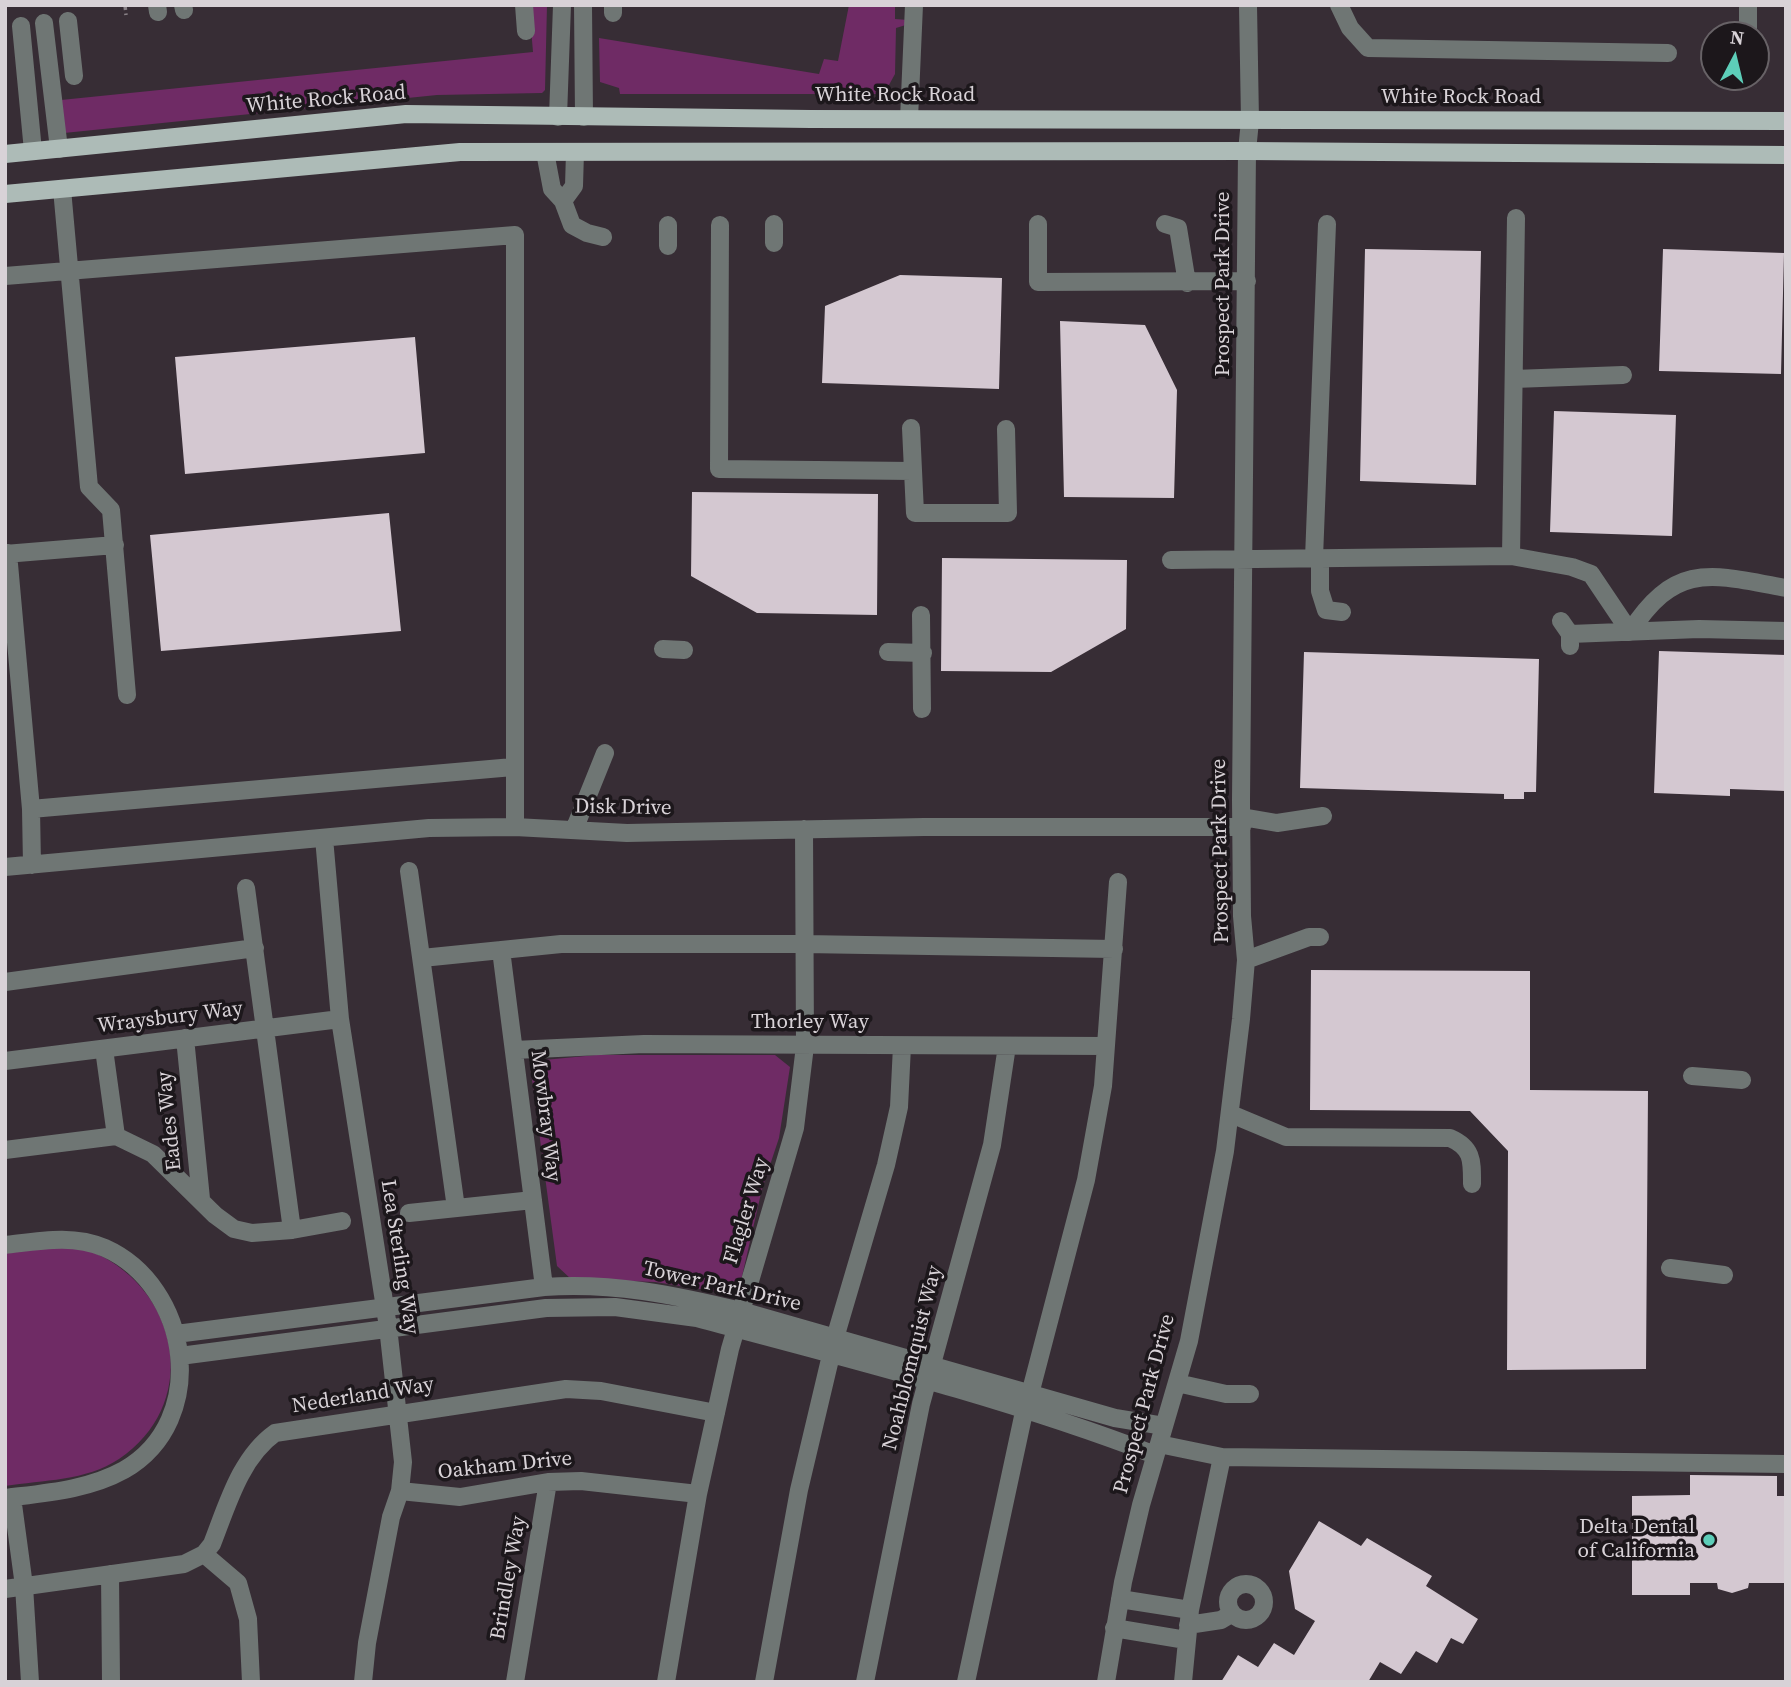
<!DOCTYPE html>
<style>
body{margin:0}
#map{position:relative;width:1791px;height:1687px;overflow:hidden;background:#372d35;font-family:"Source Serif 4",serif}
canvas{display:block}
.frame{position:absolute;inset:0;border:7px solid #d8d2d7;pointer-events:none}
.north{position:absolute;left:1700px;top:21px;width:70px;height:70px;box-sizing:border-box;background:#1c171b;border:2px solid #676266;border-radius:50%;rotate:7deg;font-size:19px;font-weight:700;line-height:28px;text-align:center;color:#d8d2d7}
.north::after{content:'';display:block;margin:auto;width:24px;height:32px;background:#5dceb9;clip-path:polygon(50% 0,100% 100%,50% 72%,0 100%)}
</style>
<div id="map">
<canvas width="1791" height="1687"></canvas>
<div class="frame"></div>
<div class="north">N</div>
</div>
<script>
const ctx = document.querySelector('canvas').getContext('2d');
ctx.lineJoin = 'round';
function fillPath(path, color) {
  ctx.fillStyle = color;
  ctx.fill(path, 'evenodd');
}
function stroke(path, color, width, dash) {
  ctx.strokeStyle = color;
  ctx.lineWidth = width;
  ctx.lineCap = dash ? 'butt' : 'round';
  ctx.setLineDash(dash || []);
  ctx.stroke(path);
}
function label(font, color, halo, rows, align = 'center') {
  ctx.font = font + ' "Source Serif 4",serif';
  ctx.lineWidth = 7;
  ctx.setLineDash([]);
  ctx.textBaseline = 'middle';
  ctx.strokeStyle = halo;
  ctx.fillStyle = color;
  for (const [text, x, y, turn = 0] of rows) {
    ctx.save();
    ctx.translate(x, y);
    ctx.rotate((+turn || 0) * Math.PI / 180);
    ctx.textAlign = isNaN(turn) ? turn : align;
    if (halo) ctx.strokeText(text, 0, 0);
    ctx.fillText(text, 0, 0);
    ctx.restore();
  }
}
const green = new Path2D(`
 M529,5h18l-2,85 -3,3 -105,2 -373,38 -3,-33 472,-48z
 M849,5h46v14l13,1 1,4 -13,4 -1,46 -11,20h-264l-1,-6 -19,-6 -1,-44 220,36 5,-15 14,2z
 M596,1055h179l15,12 -11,71 -17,51 -22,96 -14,8 -71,-11 -84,-3 -14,-13 -26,-194 13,-12z
 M51,1246c17,2 36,2 52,11 79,42 95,149 16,202 -33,22 -76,21 -114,27v-234z`);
const building = new Path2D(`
 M1365,249l116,2 -5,234 -116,-4z
 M1663,249l121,4 -3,121 -122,-3z
 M900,275l102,3 -3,111 -177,-6 3,-77z
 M1060,321l85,4 32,65 -3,108 -110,-1z
 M415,337l10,116 -240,21 -10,-117z
 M1554,411l122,4 -4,121 -122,-4z
 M692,492l186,2 -1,121 -120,-2 -66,-37z
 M389,513l12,118 -240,20 -11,-116z
 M942,558l185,2 -1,69 -75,43 -110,-1z
 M1659,651l127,4v136l-56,-2v7l-76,-3z
 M1304,652l235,7 -3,133h-12v7h-20v-5l-204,-6z
 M1311,970l219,1v119l118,1 -2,278 -139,1 1,-219 -38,-40 -160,-1z
 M1690,1475l87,1v20h9v87h-37l-1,5 -16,5 -14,-4 -1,-6h-27v12h-58v-99l58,-1z
 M1319,1521l42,25 6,-8 65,38 -6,10 52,33 -15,25 -12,-6 -14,25 -21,-12 -15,23 -21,-12 -12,20h-147l17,-27 20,12 16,-24 20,12 21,-34 -20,-12 -6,-38z`);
const path = new Path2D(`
 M125,5l1,10`);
const minor = new Path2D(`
 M157,5l1,7
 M183,5l1,5
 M524,5l2,26
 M583,5l1,112
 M1339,5l11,23 18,20 300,5
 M1748,5v30
 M613,13v-8
 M68,21l6,55
 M44,23l15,126
 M21,26l12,125
 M558,117l4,-112
 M909,119l5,-114
 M545,152l7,37 11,12 9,24 15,8 16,4
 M62,189l27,298 22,23 16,185
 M563,201l11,-15 1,-34
 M1038,224v58l209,-1
 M1165,224l13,4 9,55
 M720,225l-1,244 194,2
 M774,243v-19
 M668,246v-21
 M5,276l510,-41v592
 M1514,379l109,-4
 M911,428l4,85h93l-2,-84
 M8,553l23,256 1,56
 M5,554l110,-9
 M1511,556l5,-338
 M1314,558l13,-334
 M1320,558v33l6,19 16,2
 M1171,560l340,-4 61,11 19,7 39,58
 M921,615l1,94
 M1561,621l9,13v12
 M1630,632c46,-71 81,-58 156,-44
 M1570,634l129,-5 87,2
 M663,649l21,1
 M888,652l35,1
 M31,809l482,-42
 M1242,817l35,6 46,-7
 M574,830l31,-77
 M324,838l16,181 48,308 15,135 -3,29 -9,26 -24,126 -4,39
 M5,867l424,-39 86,-1 112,6 297,-6h318
 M409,871l47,337
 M246,888l46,342
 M501,950l43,337
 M422,958l139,-14h243l310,5
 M1246,960l63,-23h11
 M5,982l250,-34
 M185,1038l16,161
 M104,1049l12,87
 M514,1050l130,-6 462,2
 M5,1061l335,-42
 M1692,1076l50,4
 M1231,1114l55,23 164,1c23,10 22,23 22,46
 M5,1150l111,-14 37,18 62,61 19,14 18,4 40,-3 50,-9
 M409,1213l124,-13
 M5,1245c34,-4 68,-11 100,3 85,38 106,172 19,222 -36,20 -79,23 -119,28
 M1670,1268l54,7
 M176,1334l368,-47c68,-5 131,8 197,24l374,107 49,8
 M835,1338l51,-173 13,-58 3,-61
 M180,1356l366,-48 69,-1 82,11c153,41 310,80 458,137
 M1177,1383l49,11h24
 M1030,1394l56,-214 17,-94 15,-204
 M1159,1444l63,13 564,7
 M400,1491l60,6 88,-15 33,-1 117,13
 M12,1497l12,89 6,96
 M204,1554l34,29 10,36 3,63
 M110,1574l1,108
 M1228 1602a18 18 0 1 1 36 0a18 18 0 1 1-36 0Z
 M5,1589l179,-25 20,-10 8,-10c15,-38 28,-86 63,-111l291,-44 35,2 115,22
 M1120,1599l70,11
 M1188,1625l33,-5 10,-6
 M1114,1628l72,12
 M515,1682l33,-200
 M666,1682l32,-188 32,-145 65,-221 10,-82 -1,-217
 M764,1682l35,-192 32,-135
 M865,1682l56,-278 71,-259 15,-99
 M966,1682l58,-270
 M1106,1682l17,-100 18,-77 48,-164 36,-190 16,-132 5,-59 -4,-44 -1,-116 6,-649 3,-30 -2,-116
 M1183,1682l7,-72 32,-153`);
const major = new Path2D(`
 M5,154l401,-40 405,5 975,2
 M5,194l455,-42 787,-1 539,4`);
const markers = [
 [1709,1540,7,"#5dceb9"]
];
const streetNames = [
 ["White Rock Road",895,96],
 ["White Rock Road",1461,98],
 ["White Rock Road",326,100,-5],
 ["Prospect Park Drive",1224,284,-90],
 ["Disk Drive",623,808,1],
 ["Prospect Park Drive",1221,851,-91],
 ["Wraysbury Way",170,1018,-7],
 ["Thorley Way",810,1023],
 ["Mowbray Way",545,1116,83],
 ["Eades Way",170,1121,-96],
 ["Flagler Way",747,1211,-73],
 ["Lea Sterling Way",399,1257,81],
 ["Tower Park Drive",722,1287,13],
 ["Noahblomquist Way",913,1358,-76],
 ["Nederland Way",363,1396,-9],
 ["Prospect Park Drive",1145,1404,-75],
 ["Oakham Drive",505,1466,-6],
 ["Brindley Way",509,1578,-80]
];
const poiNames = [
 ["Delta Dental",1695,1528],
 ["of California",1695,1552]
];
fillPath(green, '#6f2b65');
fillPath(building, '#d4c8d1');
stroke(path, '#8a8288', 3.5, [5, 3.5]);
stroke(minor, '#6f7674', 18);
stroke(major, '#adbbb7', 18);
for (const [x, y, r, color] of markers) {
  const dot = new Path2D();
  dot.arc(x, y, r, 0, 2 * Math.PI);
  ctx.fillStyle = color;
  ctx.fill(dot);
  stroke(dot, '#1c171b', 2.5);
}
label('21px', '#d8d2d7', '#1c171b', streetNames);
label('21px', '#d8d2d7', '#1c171b', poiNames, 'right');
</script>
